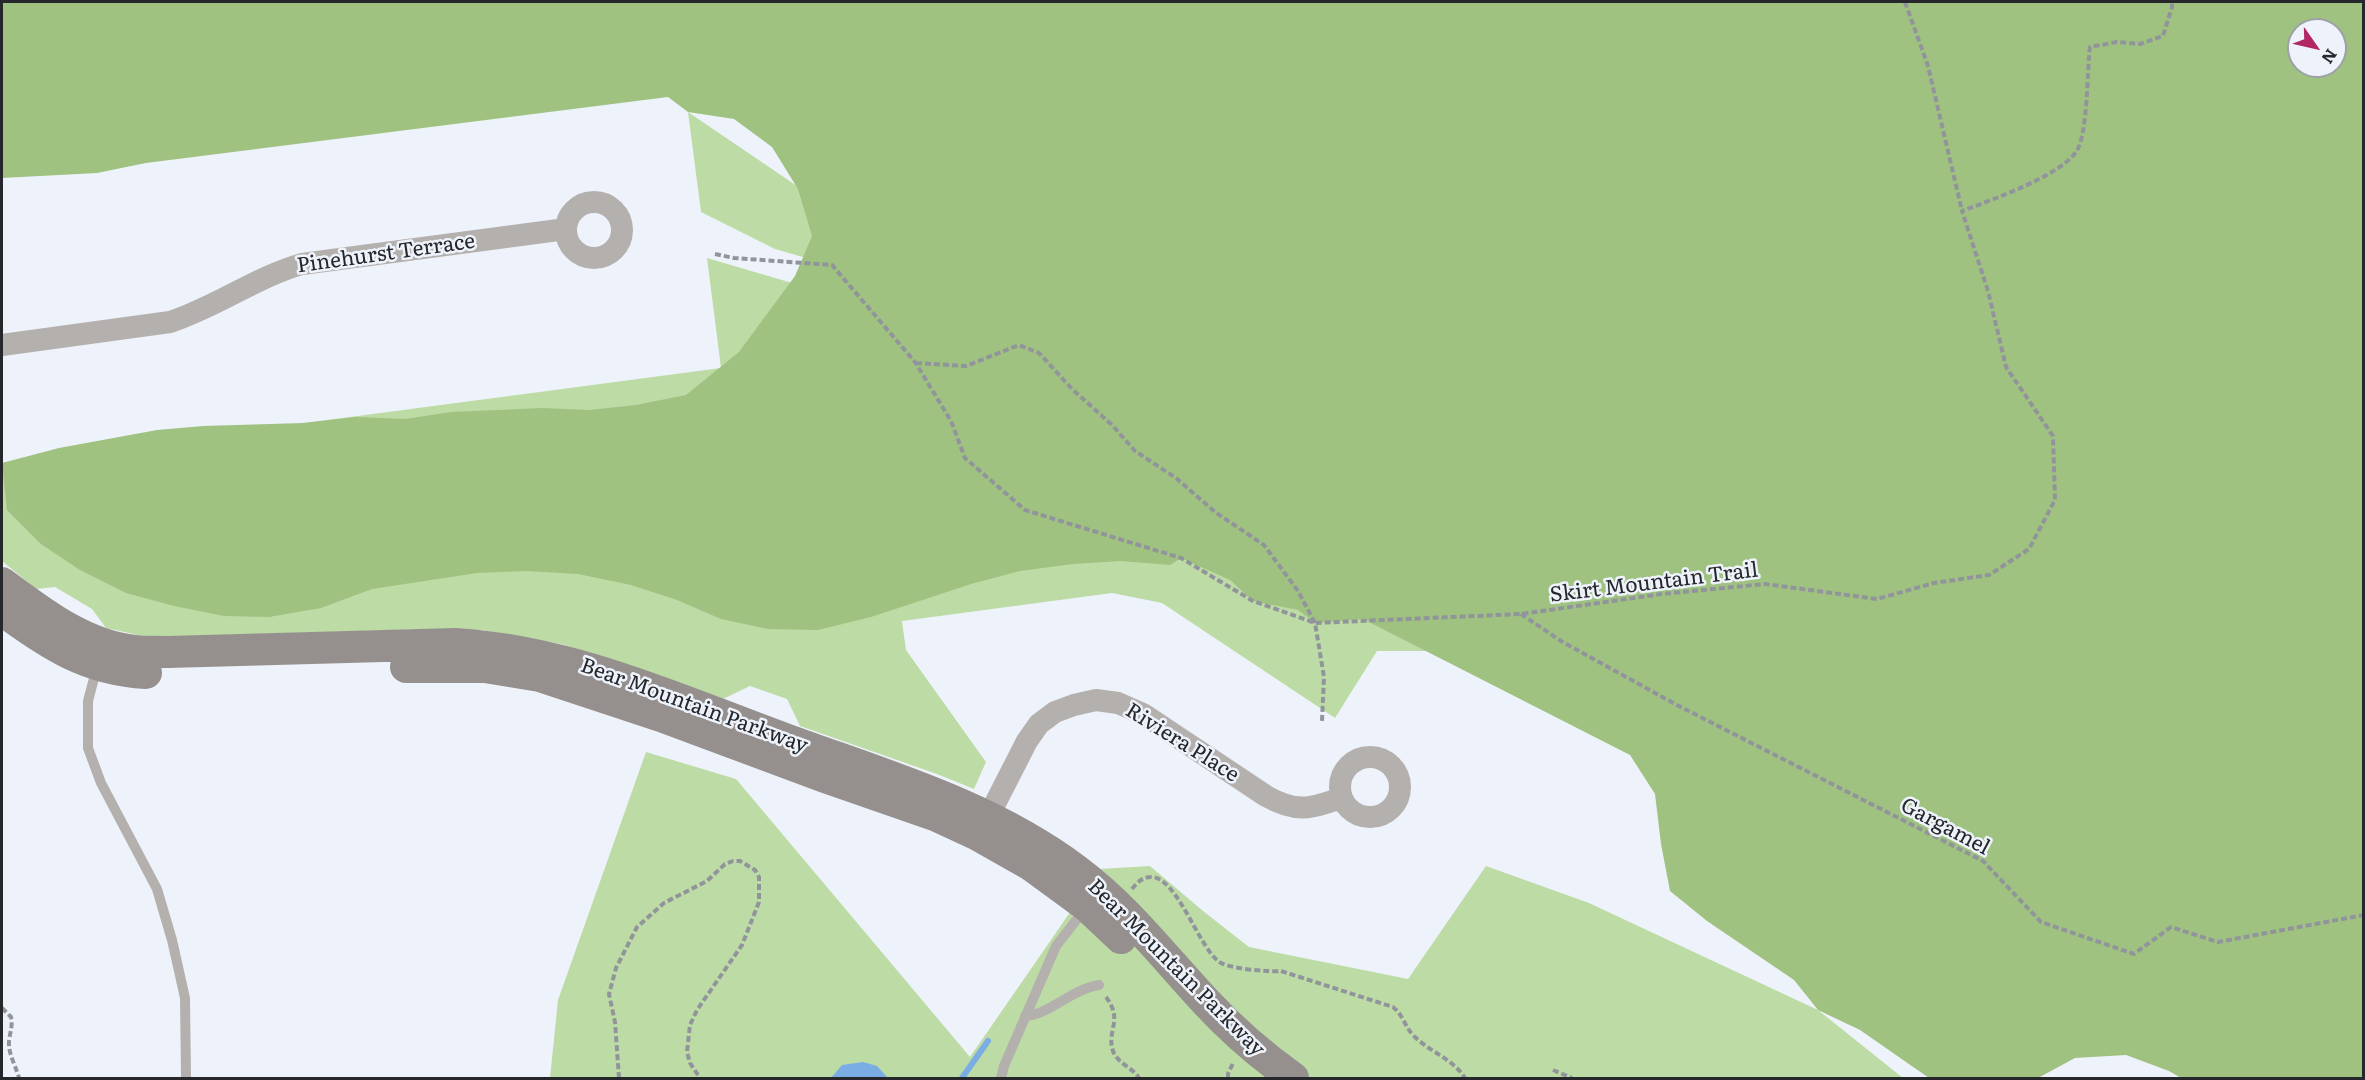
<!DOCTYPE html>
<style>
body{margin:0}
#map{position:relative;width:2365px;height:1080px;overflow:hidden;background:#eef3fb;font-family:Literata,serif}
canvas{display:block}
.frame{position:absolute;inset:0;border:3px solid #25272a;pointer-events:none}
.north{position:absolute;left:2287px;top:18px;width:60px;height:60px;box-sizing:border-box;background:#eef3fb;border:2px solid #9ea1a7;border-radius:50%;rotate:124deg;font-size:16px;font-weight:700;line-height:24px;text-align:center;color:#25272a}
.north::after{content:'';display:block;margin:auto;width:21px;height:27px;background:#b22865;clip-path:polygon(50% 0,100% 100%,50% 72%,0 100%)}
</style>
<div id="map">
<canvas width="2365" height="1080"></canvas>
<div class="frame"></div>
<div class="north">N</div>
</div>
<script>
const ctx = document.querySelector('canvas').getContext('2d');
ctx.lineJoin = 'round';
function fillPath(path, color) {
  ctx.fillStyle = color;
  ctx.fill(path, 'evenodd');
}
function stroke(path, color, width, dash) {
  ctx.strokeStyle = color;
  ctx.lineWidth = width;
  ctx.lineCap = dash ? 'butt' : 'round';
  ctx.setLineDash(dash || []);
  ctx.stroke(path);
}
function label(font, color, halo, rows, align = 'center') {
  ctx.font = font + ' Literata,serif';
  ctx.lineWidth = 5;
  ctx.setLineDash([]);
  ctx.textBaseline = 'middle';
  ctx.strokeStyle = halo;
  ctx.fillStyle = color;
  for (const [text, x, y, turn = 0] of rows) {
    ctx.save();
    ctx.translate(x, y);
    ctx.rotate((+turn || 0) * Math.PI / 180);
    ctx.textAlign = isNaN(turn) ? turn : align;
    if (halo) ctx.strokeText(text, 0, 0);
    ctx.fillText(text, 0, 0);
    ctx.restore();
  }
}
const green = new Path2D(`
 M688,112l162,110 -23,42 -52,-15 -74,-37z
 M707,258l109,32 669,361h-108l-42,67 -173,-115 -50,-10 -210,28 4,29 80,112 -12,27 -37,-15 -137,-48 -13,-27 -37,-13 -27,13 -162,-55 -79,-14 -53,-1 -270,8 -21,-2 -32,-7 -14,-19 -37,-22 -19,2 -34,-28v-98l719,-95z
 M646,752l90,27 234,278 130,-188 50,-3 53,45 46,36 159,32 78,-113 103,37 229,107 85,68h-1353l8,-78z`);
const forest = new Path2D(`
 M2,2h2361v1076h-182l-12,-7 -43,-16 -51,3 -37,20h-109l-69,-48 -42,-20 -24,-30 -87,-59 -37,-30 -9,-47 -6,-50 -25,-39 -267,-136 -48,4 -17,-13 -45,-9 -23,-21 -49,-22 -11,7 -49,-4 -48,3 -53,7 -49,13 -100,33 -53,13 -50,-1 -47,-10 -44,-19 -46,-15 -53,-11 -52,-3 -49,2 -105,16 -51,19 -52,9 -45,-1 -50,-10 -48,-13 -46,-23 -39,-26 -34,-34 -5,-47 57,-15 98,-18 46,-4 100,-3 52,-6 50,2 46,-7 91,-4 47,2 47,-5 50,-10 53,-43 56,-76 17,-40 -14,-47 -26,-42 -38,-28 -46,-7 -20,-15 -522,66 -49,10 -95,5zM2299,30h36v36h-36z`);
const water = new Path2D(`
 M863,1062l14,4 11,12h-57l11,-13z`);
const stream = new Path2D(`
 M962,1078l26,-37`);
const path = new Path2D(`
 M1905,2l23,64 34,145
 M715,254l19,4 98,7 83,97 36,59 14,37 60,52 156,48 72,43 62,22 206,-9 141,-20 103,-10 112,15 57,-16 55,-8 40,-26 26,-49 -2,-64 -47,-69 -18,-76 -26,-80c29,-11 96,-34 114,-59 12,-16 11,-83 14,-105l27,-5 23,2 23,-8 9,-29v-5
 M916,363l50,3 53,-21 20,8 33,36 41,37 22,25 41,27 39,34 49,33 34,46 17,32 9,54 -2,44
 M1521,614l40,27 114,63 308,157 58,61 93,32 37,-27 47,15 146,-27
 M1132,889c5,-6 10,-12 19,-12 25,-1 47,68 67,84 9,8 50,11 63,10l112,36c11,9 12,21 22,30 15,15 38,22 50,41
 M1106,997c18,24 0,33 7,54 4,12 20,17 26,27
 M2,1008l9,9c2,9 -1,15 -2,24 -1,13 7,25 10,37
 M1553,1070l19,8
 M619,1078l-4,-56 -6,-28 7,-26 21,-41 27,-24 43,-22 18,-17 8,-3h7l15,9 4,7v25l-17,43 -45,65 -7,15 -3,27 3,11 10,15
 M1228,1078v-4l5,-11`);
const lane = new Path2D(`
 M97,667l-9,34v47l13,35 56,106 15,51 13,58 1,80
 M1025,1016c22,0 47,-27 74,-31
 M1001,1078l3,-12 52,-120 29,-37`);
const street = new Path2D(`
 M566 230a28 28 0 1 1 56 0a28 28 0 1 1-56 0Z
 M2,345l168,-23c46,-15 86,-45 132,-58l264,-35
 M1340 787a30 30 0 1 1 60 0a30 30 0 1 1-60 0Z
 M981,831l46,-90 12,-17 16,-12 19,-7 22,-5 22,3 25,11 123,82c30,17 44,13 75,2`);
const secondary = new Path2D(`
 M2,583c39,29 82,63 133,68 10,1 22,1 33,1l287,-8c117,7 221,55 330,95 101,37 204,66 291,131 51,38 87,86 130,132 26,28 56,54 87,76
 M2,610c46,34 85,60 144,63
 M406,667h79l55,9 121,40 164,61 112,39 41,19 53,30 56,41 34,32`);
const streetNames = [
 ["Pinehurst Terrace",386,254,-8],
 ["Skirt Mountain Trail",1654,583,-7],
 ["Bear Mountain Parkway",694,706,20],
 ["Riviera Place",1182,743,32],
 ["Gargamel",1945,827,28],
 ["Bear Mountain Parkway",1176,968,45]
];
fillPath(green, '#bddba5');
fillPath(forest, '#9fc281');
fillPath(water, '#7aade3');
stroke(stream, '#7aade3', 6);
stroke(path, '#91959b', 4, [6, 3]);
stroke(lane, '#b4b0ae', 10);
stroke(street, '#b4b0ae', 22);
stroke(secondary, '#95908d', 32);
label('21px', '#25272a', '#eef3fb', streetNames);
</script>
